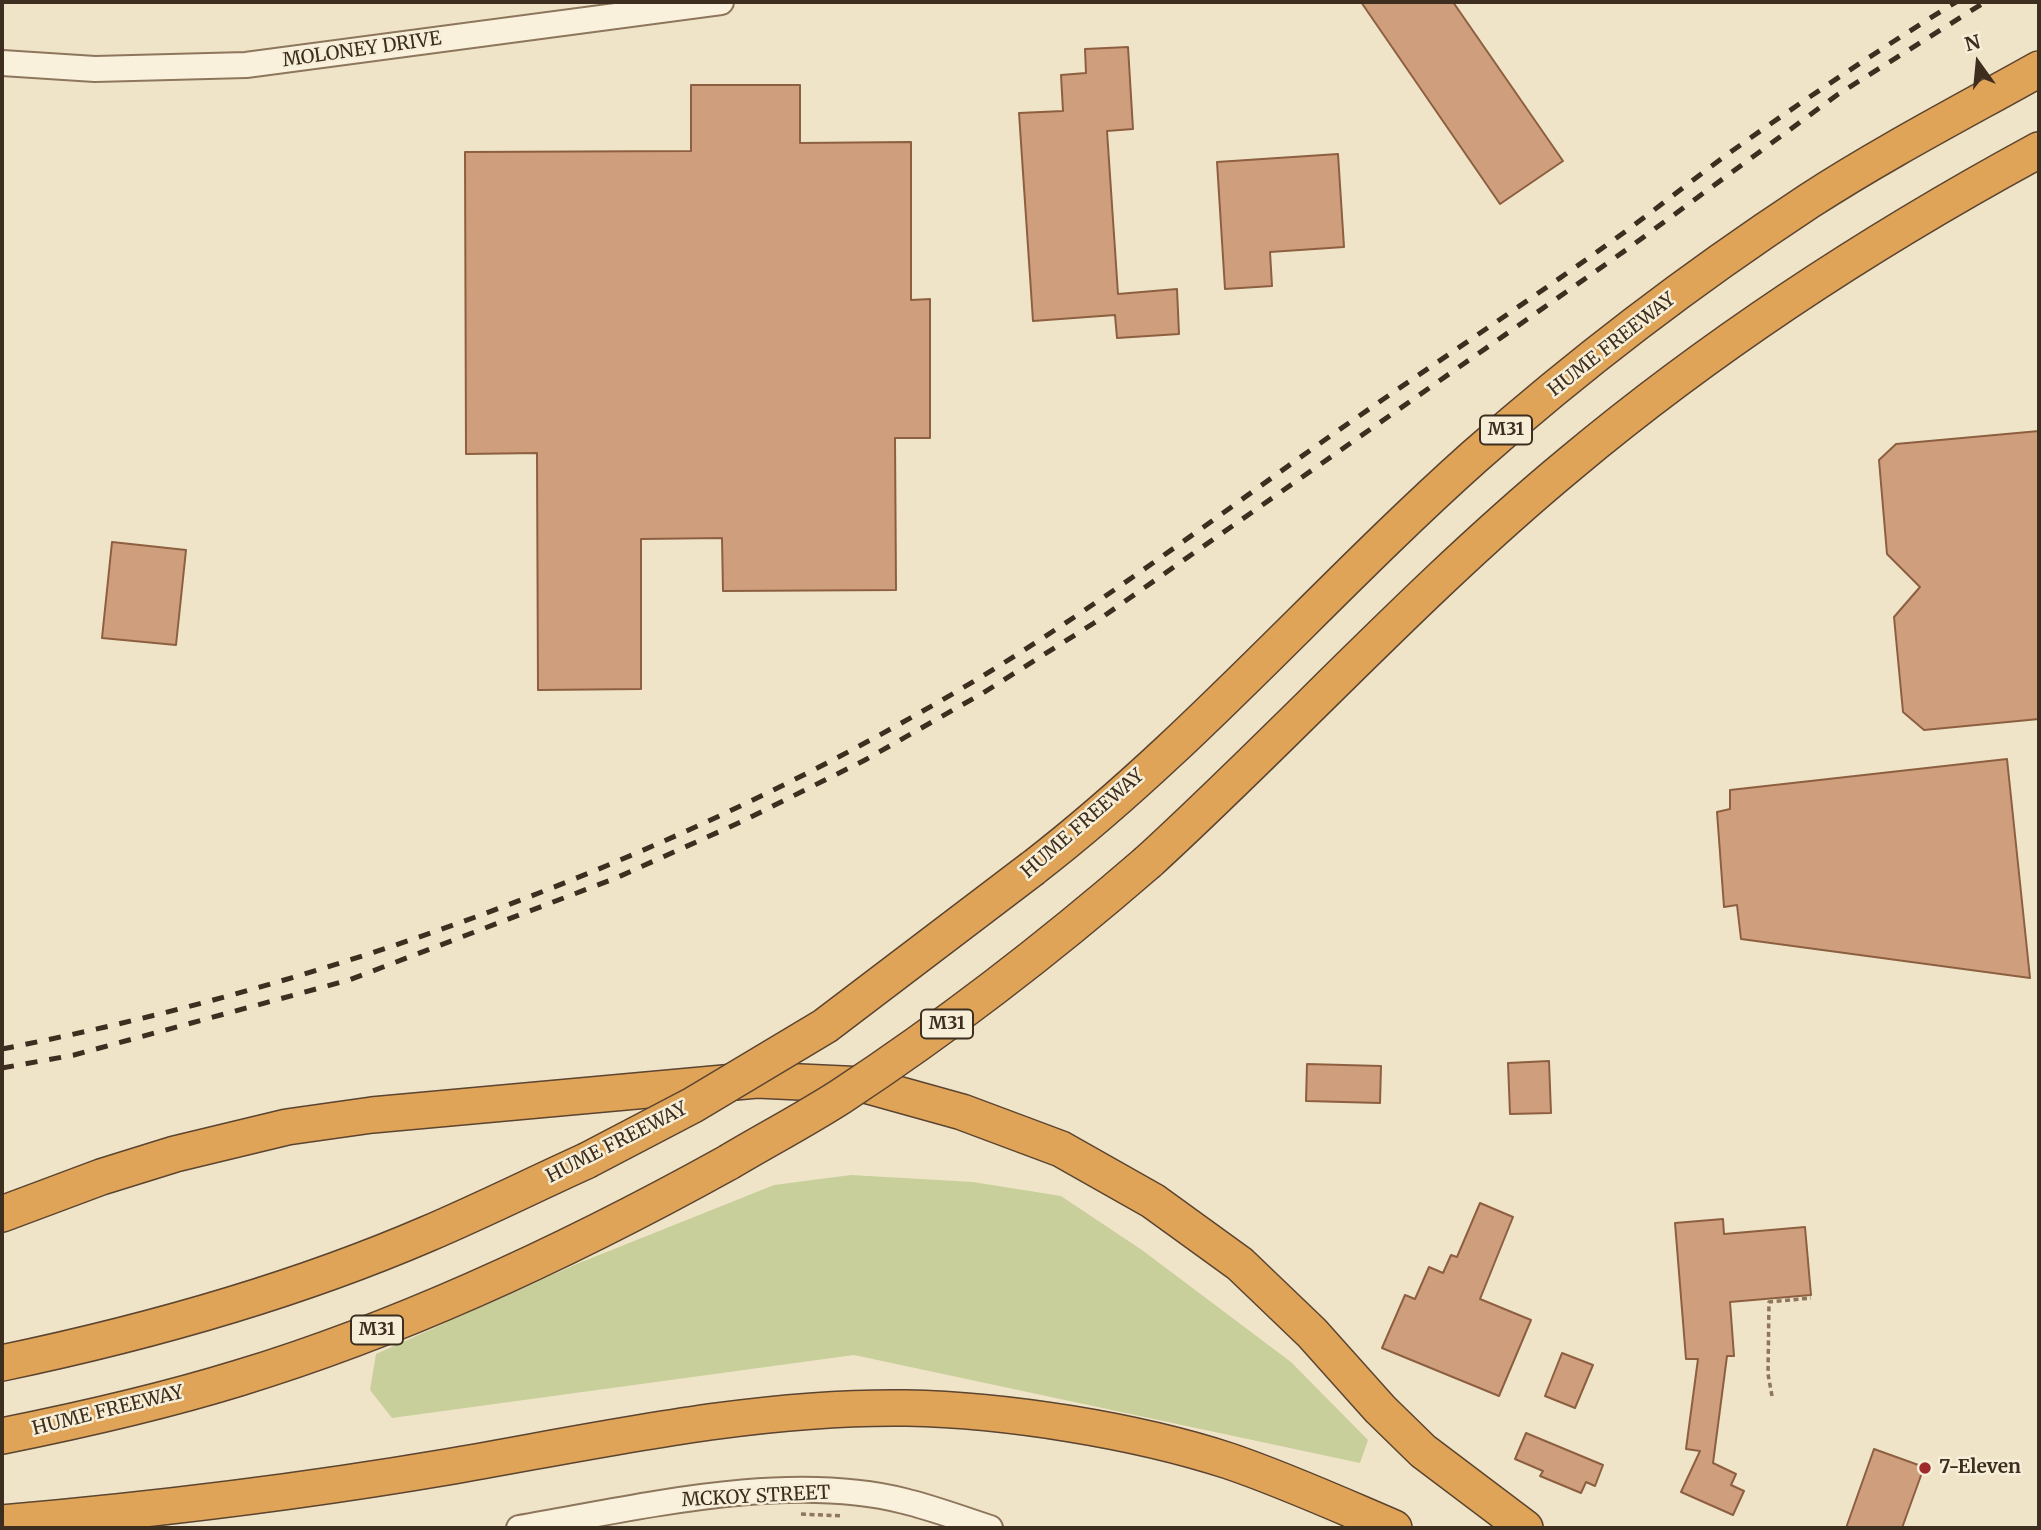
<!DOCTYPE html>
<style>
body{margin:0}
#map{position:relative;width:2041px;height:1530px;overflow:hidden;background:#f0e4c8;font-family:Merriweather,serif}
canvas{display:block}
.frame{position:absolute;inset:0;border:4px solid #3d2e20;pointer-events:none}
.north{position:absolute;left:1943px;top:28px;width:70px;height:70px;-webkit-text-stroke:5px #f7eed8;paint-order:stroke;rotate:345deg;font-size:19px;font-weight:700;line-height:28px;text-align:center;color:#3d2e20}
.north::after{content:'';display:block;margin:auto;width:24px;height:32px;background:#3d2e20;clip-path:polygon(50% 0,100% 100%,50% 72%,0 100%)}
</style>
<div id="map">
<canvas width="2041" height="1530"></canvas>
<div class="frame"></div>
<div class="north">N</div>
</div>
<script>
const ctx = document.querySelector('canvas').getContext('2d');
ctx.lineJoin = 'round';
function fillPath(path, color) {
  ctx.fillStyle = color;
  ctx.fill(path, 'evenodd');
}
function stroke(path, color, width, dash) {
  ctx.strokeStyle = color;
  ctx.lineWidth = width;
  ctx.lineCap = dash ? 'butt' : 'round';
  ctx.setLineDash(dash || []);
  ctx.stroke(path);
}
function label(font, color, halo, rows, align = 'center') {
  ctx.font = font + ' Merriweather,serif';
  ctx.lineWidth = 5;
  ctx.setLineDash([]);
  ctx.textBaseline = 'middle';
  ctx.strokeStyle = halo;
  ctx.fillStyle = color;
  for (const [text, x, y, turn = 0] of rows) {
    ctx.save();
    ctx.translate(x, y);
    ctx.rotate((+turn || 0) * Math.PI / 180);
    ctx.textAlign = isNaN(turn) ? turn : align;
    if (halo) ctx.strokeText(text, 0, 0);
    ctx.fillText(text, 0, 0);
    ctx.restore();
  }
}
const green = new Path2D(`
 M851,1175l122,7 88,14 81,54 149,112 77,78 -8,23 -506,-108 -462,63 -22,-28 6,-36 203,-91 195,-78z`);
const building = new Path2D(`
 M1361,2h92l110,159 -63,43z
 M1128,47l5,82 -26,2 11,163 59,-5 2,45 -62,4 -2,-23 -82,6 -14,-208 44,-2 -2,-36 25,-2 -1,-24z
 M691,85h109v58l111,-1v158l19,-1v139h-35l1,152 -173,1 -1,-53 -81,1v150l-103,1 -1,-237 -71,1 -1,-302 226,-1z
 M1338,154l6,93 -74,5 2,34 -47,3 -8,-127z
 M2039,431v288l-115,11 -21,-18 -9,-95 26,-30 -33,-33 -8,-94 17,-16z
 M112,542l74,8 -10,95 -74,-7z
 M2007,759l23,219 -289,-39 -4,-34 -13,2 -7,-95 13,-3v-19z
 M1549,1061l2,52 -41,1 -2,-51z
 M1307,1064l74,2 -1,37 -74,-2z
 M1480,1203l33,14 -33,82 51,21 -32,76 -117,-48 23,-53 10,4 14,-32 14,6 8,-18 6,2z
 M1723,1219l1,15 81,-7 6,68 -81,7 4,54h-7l-14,107 23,11 -5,11 13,6 -11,24 -52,-23 19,-41 -14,-2 12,-90h-12l-11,-136z
 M1562,1353l31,12 -18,43 -30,-12z
 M1526,1433l77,32 -8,21 -9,-4 -5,11 -41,-17 3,-5 -28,-12z
 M1874,1449l50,18 -22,61h-56z`);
const path = new Path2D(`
 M1772,1396l-4,-22 1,-72 42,-4
 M801,1514l42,2`);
const minor = new Path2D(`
 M2,63l93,6 151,-4 475,-63
 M519,1528c118,-20 267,-57 385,-27 29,7 58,18 86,27`);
const highway = new Path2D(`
 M1148,862c143,-131 273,-275 423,-399 145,-121 302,-223 468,-313
 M1033,868c158,-122 292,-278 441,-411 105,-93 218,-179 335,-256 74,-48 153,-89 230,-132
 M2,1214l99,-37 74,-23 112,-27 85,-12 385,-35 108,5 97,27 99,37 92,52 87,63 72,69 68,76 43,42 102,77
 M2,1363c143,-30 290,-71 425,-129 54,-23 106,-49 159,-73
 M2,1436c80,-16 159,-34 237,-58 171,-52 335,-130 490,-216
 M2,1523c149,-13 298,-31 445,-56 151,-26 305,-61 459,-59 100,2 228,22 323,53 56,19 111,44 165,67`);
const rail = new Path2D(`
 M2,1049c338,-66 678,-192 974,-369 109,-66 212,-142 315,-216 107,-77 217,-148 324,-225 39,-28 77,-59 117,-88 73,-52 148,-102 224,-149
 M2,1068l72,-13 275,-75 267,-102 127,-57 122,-61 118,-67 111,-70 532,-373 211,-155 148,-93`);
const highwayBridge = new Path2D(`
 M586,1161l107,-56 132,-79 208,-158
 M729,1162c37,-22 75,-42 111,-65 108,-71 210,-150 308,-235`);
const markers = [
 [1925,1468,7,"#9e2a2b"]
];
const shields = [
 [1506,430,52],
 [947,1024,52],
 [377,1330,52]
];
const shieldNames = [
 ["M31",1506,430],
 ["M31",947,1024],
 ["M31",377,1330]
];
const streetNames = [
 ["MOLONEY DRIVE",362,50,-8],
 ["HUME FREEWAY",1612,345,-38],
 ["HUME FREEWAY",1083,824,-41],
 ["HUME FREEWAY",617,1143,-27],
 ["HUME FREEWAY",108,1411,-14],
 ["MCKOY STREET",756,1497,-3]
];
const poiNames = [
 ["7-Eleven",1939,1468]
];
fillPath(green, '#c9cf9b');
fillPath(building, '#cf9f7d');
stroke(building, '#8d5f41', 2);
stroke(minor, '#8d765c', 28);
stroke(highway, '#5b4430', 38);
stroke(path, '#8d765c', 3.5, [5, 3.5]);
stroke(minor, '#faf1dc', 24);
stroke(highway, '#e0a458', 35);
stroke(rail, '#3d2e20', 5, [12, 12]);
stroke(highwayBridge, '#5b4430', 38, []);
stroke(highwayBridge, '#e0a458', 35);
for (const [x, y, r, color] of markers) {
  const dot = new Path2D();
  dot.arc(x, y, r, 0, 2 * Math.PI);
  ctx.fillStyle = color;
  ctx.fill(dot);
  stroke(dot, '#f7eed8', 2.5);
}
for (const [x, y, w] of shields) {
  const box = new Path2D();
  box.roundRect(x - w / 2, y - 14.5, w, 29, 5);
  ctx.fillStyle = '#f7eed8';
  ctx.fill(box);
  stroke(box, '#3d2e20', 2);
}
label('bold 18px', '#3d2e20', null, shieldNames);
label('19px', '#3d2e20', '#f7eed8', streetNames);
label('bold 19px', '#3d2e20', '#f7eed8', poiNames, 'left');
</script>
